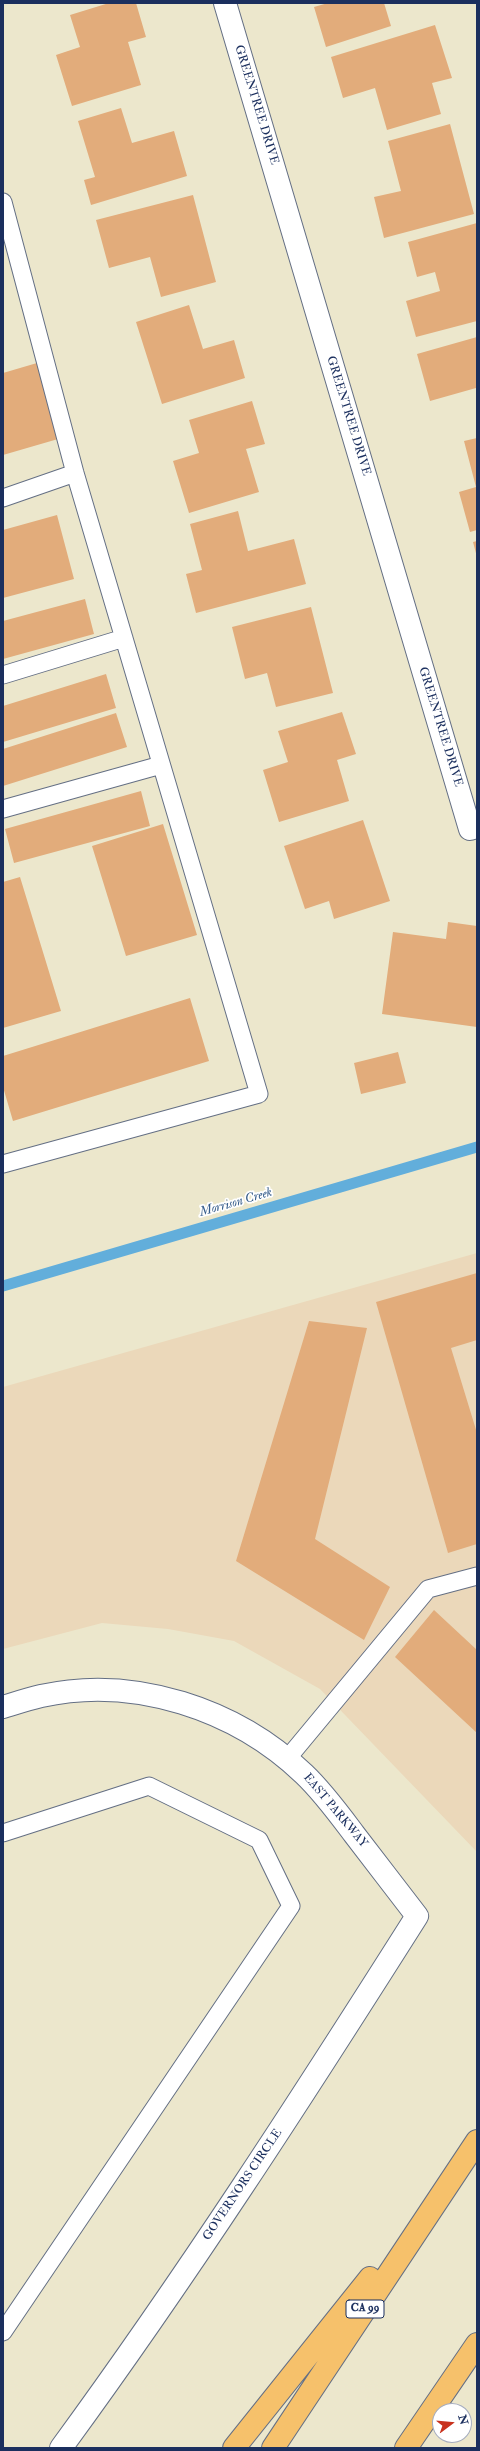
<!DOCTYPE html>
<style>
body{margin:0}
#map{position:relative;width:480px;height:2451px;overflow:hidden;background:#ece7cc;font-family:"IM FELL Double Pica",serif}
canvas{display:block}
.frame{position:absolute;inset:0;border:4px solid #1b2f5e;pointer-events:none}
.north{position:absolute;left:432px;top:2403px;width:40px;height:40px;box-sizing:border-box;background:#fff;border:1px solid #a4acbf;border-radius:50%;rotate:74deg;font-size:11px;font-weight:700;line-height:16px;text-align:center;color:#1b2f5e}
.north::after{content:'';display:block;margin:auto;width:14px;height:18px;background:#c8321e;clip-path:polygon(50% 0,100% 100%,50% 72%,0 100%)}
</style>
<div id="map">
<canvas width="480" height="2451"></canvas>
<div class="frame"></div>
<div class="north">N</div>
</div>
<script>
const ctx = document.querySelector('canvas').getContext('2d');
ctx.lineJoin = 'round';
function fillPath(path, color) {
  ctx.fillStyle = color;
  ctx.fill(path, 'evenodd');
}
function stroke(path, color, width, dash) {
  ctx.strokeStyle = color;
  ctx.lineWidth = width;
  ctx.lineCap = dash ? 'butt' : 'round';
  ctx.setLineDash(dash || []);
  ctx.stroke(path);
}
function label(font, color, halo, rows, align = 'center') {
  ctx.font = font + ' "IM FELL Double Pica",serif';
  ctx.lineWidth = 3.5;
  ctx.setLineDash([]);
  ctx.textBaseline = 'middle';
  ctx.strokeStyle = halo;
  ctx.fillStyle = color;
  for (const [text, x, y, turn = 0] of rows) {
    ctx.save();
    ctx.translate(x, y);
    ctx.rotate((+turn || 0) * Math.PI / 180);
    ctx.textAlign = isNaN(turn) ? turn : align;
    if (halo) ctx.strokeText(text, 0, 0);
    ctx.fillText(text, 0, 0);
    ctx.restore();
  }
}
const built = new Path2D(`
 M477,1253v599l-157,-163 -86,-48 -66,-12 -66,-6 -99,26v-262z`);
const stream = new Path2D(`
 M3,1286l474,-139`);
const building = new Path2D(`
 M109,3h27l10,34 -18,5 13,43 -69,21 -16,-51 24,-8 -10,-32z
 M328,3h56l7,23 -65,21 -12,-40z
 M435,25l17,53 -20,5 9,31 -54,16 -12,-42 -32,10 -12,-41z
 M121,108l11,35 42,-12 13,45 -96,29 -7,-25 11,-3 -17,-56z
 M450,124l24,90 -90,24 -10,-41 27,-6 -13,-50z
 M193,195l23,87 -55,15 -11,-40 -41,11 -13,-48z
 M477,223v98l-61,16 -10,-36 34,-10 -5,-19 -18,5 -9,-35z
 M189,305l14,44 31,-9 11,38 -83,26 -26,-82z
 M477,337v54l-1,-3 -46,13 -13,-47z
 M37,363l21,76 -55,16v-82z
 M252,401l13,43 -19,5 13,43 -70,21 -16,-52 26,-8 -10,-33z
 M477,438v92l-7,2 -11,-40 17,-5 -12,-46z
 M238,511l10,40 46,-12 12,45 -110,29 -10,-39 16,-4 -12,-46z
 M57,515l17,64 -71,19v-68z
 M477,541v16l-4,-15z
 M85,599l9,35 -91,25v-38z
 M311,607l22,86 -57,14 -9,-34 -22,6 -13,-52z
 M106,674l10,34 -113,34v-36z
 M342,712l14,42 -19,6 12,41 -70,21 -16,-52 25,-8 -10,-31z
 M116,713l11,34 -124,39v-37z
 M141,791l9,35 -136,37 -9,-34z
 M363,820l27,81 -56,18 -5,-18 -24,8 -21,-63z
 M163,824l34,111 -71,21 -34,-110z
 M20,877l41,134 -58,17v-146z
 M448,922l29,4v101l-95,-13 11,-82 53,7z
 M190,998l19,63 -196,60 -10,-34v-31z
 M398,1052l8,31 -45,11 -7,-31z
 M477,1273v67l-26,8 26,85v111l-29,9 -72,-251z
 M309,1321l58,7 -52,211 75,48 -26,53 -128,-79z
 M434,1610l43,40v83l-82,-76z`);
const lane = new Path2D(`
 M3,202l72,271 184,621 -256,70
 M3,498l72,-25
 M3,675l121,-37
 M3,809l158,-44
 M287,1759l141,-170 49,-13
 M3,1833l146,-47 110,54 32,66 -288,426`);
const street = new Path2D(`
 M225,3l245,826 7,-2
 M3,1707c13,-4 25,-8 38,-11 93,-21 195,13 263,78 19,18 35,40 50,60 21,27 42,55 63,82 -114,180 -230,360 -356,532`);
const highway = new Path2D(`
 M234,2448l136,-170
 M273,2448l204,-307
 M406,2448l71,-104`);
const shields = [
 [365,2309,38]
];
const shieldNames = [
 ["CA 99",365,2309]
];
const streetNames = [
 ["GREENTREE DRIVE",256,105,73],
 ["GREENTREE DRIVE",348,416,73],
 ["GREENTREE DRIVE",440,727,73],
 ["EAST PARKWAY",335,1811,50],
 ["GOVERNORS CIRCLE",243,2185,-56]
];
const waterNames = [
 ["Morrison Creek",236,1203,-16]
];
fillPath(built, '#ebd8ba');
stroke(stream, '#62aedb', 11);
fillPath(building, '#e2ac7b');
stroke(lane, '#646f84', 19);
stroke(street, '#646f84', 24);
stroke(highway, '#646f84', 24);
stroke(lane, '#fff', 17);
stroke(street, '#fff', 22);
stroke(highway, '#f6c16b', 22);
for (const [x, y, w] of shields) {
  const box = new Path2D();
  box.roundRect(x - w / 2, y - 9, w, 18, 3);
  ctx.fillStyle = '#fff';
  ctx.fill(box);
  stroke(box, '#1b2f5e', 1);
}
label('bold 11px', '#1b2f5e', null, shieldNames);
label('12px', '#1b2f5e', '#fff', streetNames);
label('italic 13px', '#345b8a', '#fff', waterNames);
</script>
